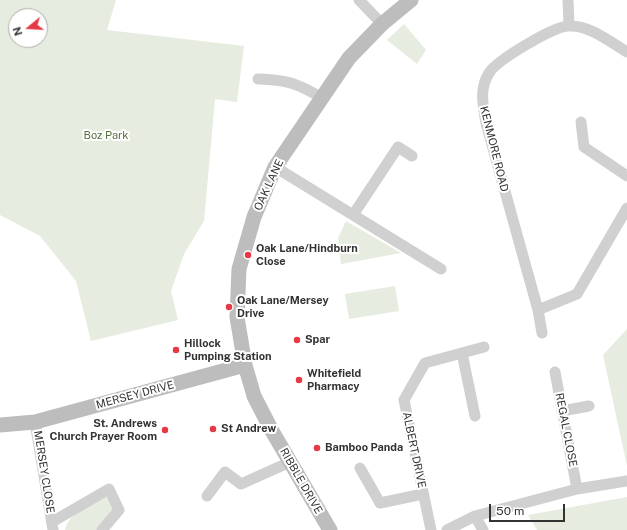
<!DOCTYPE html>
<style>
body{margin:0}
#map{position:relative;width:627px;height:530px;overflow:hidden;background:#fff;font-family:"Public Sans",sans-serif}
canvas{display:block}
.north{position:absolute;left:8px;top:8px;width:40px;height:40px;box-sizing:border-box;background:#fff;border:1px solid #adadad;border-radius:50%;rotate:252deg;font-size:11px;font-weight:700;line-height:16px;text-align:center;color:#333}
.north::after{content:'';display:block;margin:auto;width:14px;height:18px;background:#e63946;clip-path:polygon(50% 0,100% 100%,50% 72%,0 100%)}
.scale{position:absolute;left:489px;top:504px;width:76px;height:18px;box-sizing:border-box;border:2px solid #333;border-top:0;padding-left:5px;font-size:12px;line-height:14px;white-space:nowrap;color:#333;-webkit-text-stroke:3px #fff;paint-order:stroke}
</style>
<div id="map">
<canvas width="627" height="530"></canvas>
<div class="north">N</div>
<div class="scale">50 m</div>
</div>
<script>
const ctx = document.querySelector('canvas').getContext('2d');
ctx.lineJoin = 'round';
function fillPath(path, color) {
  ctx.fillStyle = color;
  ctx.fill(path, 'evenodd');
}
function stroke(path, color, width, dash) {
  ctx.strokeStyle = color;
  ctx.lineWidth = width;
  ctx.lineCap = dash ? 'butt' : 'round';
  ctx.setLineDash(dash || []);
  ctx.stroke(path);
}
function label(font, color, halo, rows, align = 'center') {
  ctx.font = font + ' "Public Sans",sans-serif';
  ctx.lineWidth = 4;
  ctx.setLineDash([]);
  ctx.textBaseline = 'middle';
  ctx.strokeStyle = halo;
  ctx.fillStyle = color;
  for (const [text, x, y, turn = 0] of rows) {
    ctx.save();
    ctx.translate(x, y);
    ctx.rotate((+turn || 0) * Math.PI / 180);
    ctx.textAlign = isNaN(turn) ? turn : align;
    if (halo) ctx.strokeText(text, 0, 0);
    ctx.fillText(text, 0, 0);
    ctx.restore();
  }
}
const green = new Path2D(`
 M0,0h116l-9,30 137,16 -7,56 -22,-3 -11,122 -20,33 -13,37 7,29 -87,21 -15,-60 -36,-45 -40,-21zM16,16h24v24h-24z
 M404,24l22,26 -9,14 -30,-24z
 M346,221l55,32 -60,11 -3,-26z
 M395,286l4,25 -50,8 -4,-25z
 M627,329v137l-24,-111z
 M105,497l3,1 7,12 -15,20h-35c3,-17 27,-25 40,-33z
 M627,497v33h-90l-9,-15z`);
const street = new Path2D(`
 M359,0l23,24
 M568,0l1,26
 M258,79c29,1 39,4 64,19
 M581,122l3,25 43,29
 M275,167l166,102
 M353,215l45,-68 14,9
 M538,310l39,-16 50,-86
 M542,333l-4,-23 -52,-187c-3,-17 -7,-34 3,-50 8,-13 65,-47 80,-47 21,-1 41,16 58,26
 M462,353l13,63
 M555,372l22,117
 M562,411l27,-5
 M35,422l18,108
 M360,468l20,35 43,-9
 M207,496l18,-24 16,12 49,-22
 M475,516l8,14
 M52,522l57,-33 10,21 -17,20
 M431,530l-27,-130 21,-37 59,-16
 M447,530l28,-14 102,-27 50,-8`);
const secondary = new Path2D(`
 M0,425l35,-3 210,-57
 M330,530l-58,-99 -18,-35 -9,-31 -8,-48 2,-48 15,-52 21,-50 74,-109 33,-34 29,-24`);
const markers = [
 [248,255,4,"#e63946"],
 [229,307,4,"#e63946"],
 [297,340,4,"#e63946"],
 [176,350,4,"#e63946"],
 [299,380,4,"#e63946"],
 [213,429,4,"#e63946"],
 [165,430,4,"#e63946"],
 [317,448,4,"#e63946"]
];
const parkNames = [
 ["Boz Park",106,136]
];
const streetNames = [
 ["KENMORE ROAD",494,149,76],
 ["OAK LANE",269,185,-65],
 ["MERSEY DRIVE",135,395,-15],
 ["REGAL CLOSE",566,430,79],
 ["ALBERT DRIVE",414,450,78],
 ["MERSEY CLOSE",44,472,81],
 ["RIBBLE DRIVE",301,481,60]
];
const poiNames = [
 ["Oak Lane/Hindburn",256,249],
 ["Close",256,262],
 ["Oak Lane/Mersey",237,301],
 ["Drive",237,314],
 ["Spar",305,340],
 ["Hillock",184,344],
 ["Pumping Station",184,357],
 ["Whitefield",307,374],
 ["Pharmacy",307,387],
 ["St. Andrews",157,424,"right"],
 ["Church Prayer Room",157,437,"right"],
 ["St Andrew",221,429],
 ["Bamboo Panda",325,448]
];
fillPath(green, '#e6ecdf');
stroke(street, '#d0d0d0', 11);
stroke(secondary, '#bdbdbd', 15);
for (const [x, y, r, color] of markers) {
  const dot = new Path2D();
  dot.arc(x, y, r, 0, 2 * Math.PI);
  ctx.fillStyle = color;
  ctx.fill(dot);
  stroke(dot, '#fff', 1.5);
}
label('11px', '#56703f', '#fff', parkNames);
label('11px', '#333', '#fff', streetNames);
label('bold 11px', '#333', '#fff', poiNames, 'left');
</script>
